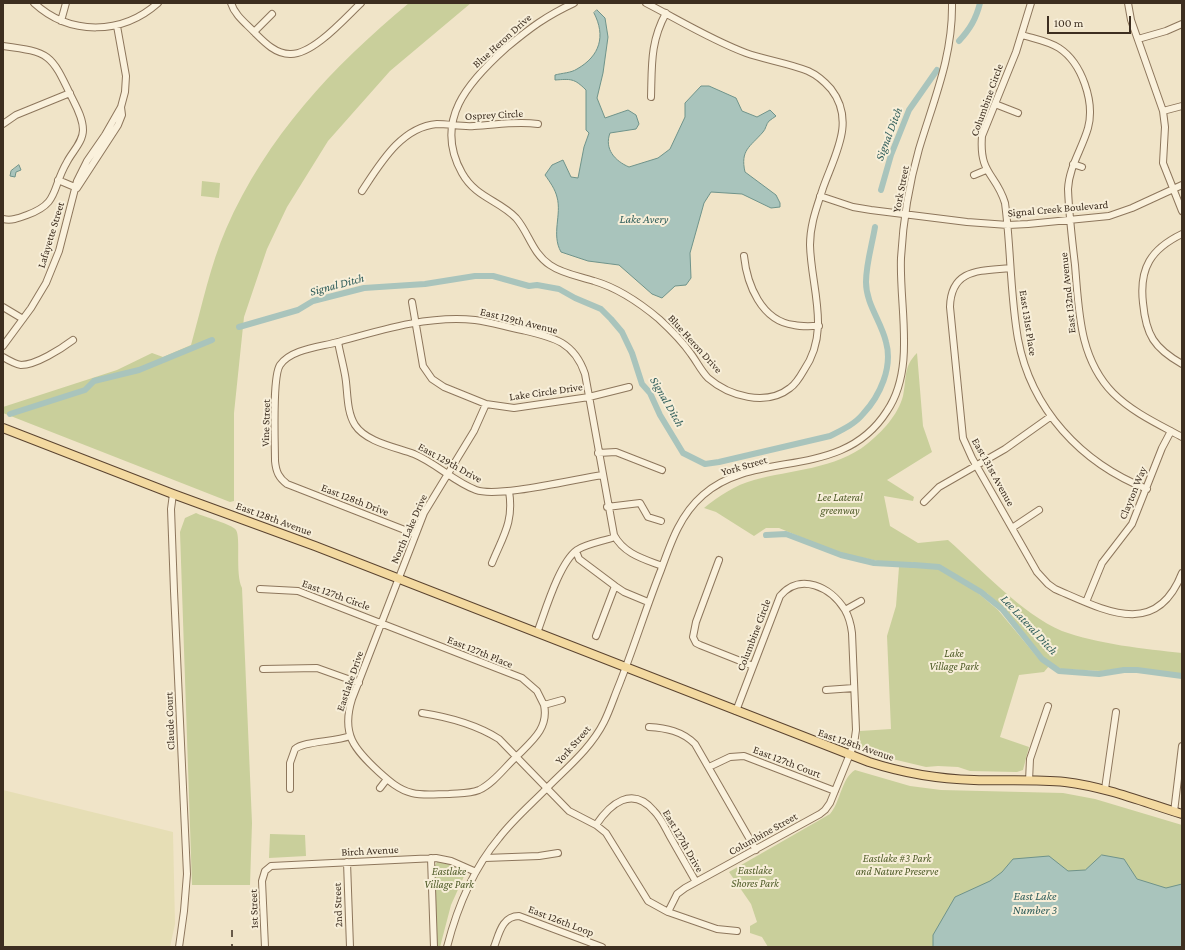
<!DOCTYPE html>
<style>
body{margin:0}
#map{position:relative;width:1185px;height:950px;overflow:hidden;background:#f0e4c8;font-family:"Crimson Pro",serif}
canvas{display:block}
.frame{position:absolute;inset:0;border:4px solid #3d2e20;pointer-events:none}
.scale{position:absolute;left:1047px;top:16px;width:84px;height:18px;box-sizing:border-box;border:2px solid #3d2e20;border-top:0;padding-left:5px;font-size:12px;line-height:14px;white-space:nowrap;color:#3d2e20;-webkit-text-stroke:3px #f7eed8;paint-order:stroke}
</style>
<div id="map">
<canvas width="1185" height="950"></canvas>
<div class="frame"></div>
<div class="scale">100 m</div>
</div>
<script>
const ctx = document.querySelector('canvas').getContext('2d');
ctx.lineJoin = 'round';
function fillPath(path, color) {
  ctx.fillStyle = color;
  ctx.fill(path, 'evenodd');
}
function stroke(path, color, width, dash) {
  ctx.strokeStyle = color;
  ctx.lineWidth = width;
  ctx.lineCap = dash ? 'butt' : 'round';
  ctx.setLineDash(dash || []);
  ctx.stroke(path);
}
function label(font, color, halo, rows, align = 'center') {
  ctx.font = font + ' "Crimson Pro",serif';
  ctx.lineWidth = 4;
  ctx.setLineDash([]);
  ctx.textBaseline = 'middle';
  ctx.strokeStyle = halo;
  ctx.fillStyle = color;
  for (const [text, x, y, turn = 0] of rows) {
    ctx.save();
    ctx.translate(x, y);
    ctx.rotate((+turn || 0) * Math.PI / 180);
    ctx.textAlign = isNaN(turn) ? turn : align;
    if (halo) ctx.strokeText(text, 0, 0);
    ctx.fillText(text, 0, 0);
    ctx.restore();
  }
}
const farmland = new Path2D(`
 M3,790l170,42 2,92 -5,23h-167z`);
const green = new Path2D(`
 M409,3h62l-81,68 -62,70 -41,66 -20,42 -23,68 -10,96v88l-4,1 -227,-89v-6l114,-37 35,-17 11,4 28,-12c11,-39 19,-79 35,-116 41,-93 106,-162 183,-226z
 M202,181l18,2 -1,15 -18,-2z
 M917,353l6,73 9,26 -45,28 27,17 -1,4 -29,-5 6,30 28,17 30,-3c33,29 74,74 114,91 35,13 83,18 120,22v22l-52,-8 -29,4 -40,-2 -18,-11 -32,-41 -23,-23 -47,-28 -63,-5 -39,-8 -60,-25h-13l-12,8 -38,-24 -12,-4c15,-12 31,-23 50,-28 36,-10 82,-11 113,-36 15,-12 31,-29 36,-48 4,-18 0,-29 14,-43z
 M196,513c8,4 36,11 40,17 5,7 -1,44 6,58l10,235 -2,62h-58l-12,-353 5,-14z
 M899,567l40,1 39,25 20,17 40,48 11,8 -5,6 -25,3 -19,62 29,10 -6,23 -6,2 -47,-1 -12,-4 -20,-1 -12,1 -63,-15 -3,-8v-13l31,-2 -4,-93 9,-30z
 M855,770l55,16 31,4 122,3 32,6 87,26v122h-414l-6,-10 -12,-4v-7l7,-4 -6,-18 -22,-32 101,-58c11,-13 11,-35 25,-44z
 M270,834l35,1 1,21 -37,2z
 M437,862l12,2 15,6 1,4 -14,31 -11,42h-3l-3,-80z`);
const water = new Path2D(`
 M597,10l8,8 3,19 -5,36 -6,25 8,20 23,-8 8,5 3,9 -3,5 -26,4c-6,16 5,28 19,34l29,-9 12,-9 15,-32v-14l16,-17h8l27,12 6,13 15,6 13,-7 6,6c-2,2 -5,3 -7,5 -3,3 -3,8 -6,11 -13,15 -23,18 -18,40l31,23 4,8v4l-9,1 -29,-14 -31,-2 -7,11 -14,50 1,25 -5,7 -11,1 -13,12 -10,-4 -33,-29 -31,-4 -27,-9c-10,-18 1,-37 -4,-55 -2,-8 -7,-15 -12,-22l7,-10 11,-5 8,17 7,1 6,-31 5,-14 -3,-3v-40c-12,-12 -15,-11 -31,-10v-5c7,-2 16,-2 22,-6 23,-13 29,-33 17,-56z
 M19,165l2,5 -5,2 -1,5 -5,-1 1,-5z
 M1102,855l22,4 13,20 29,9 16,-4v63h-249v-12l22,-38 35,-16 12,-9 11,-13 36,-3 19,15 17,-1z`);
const canal = new Path2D(`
 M959,41c11,-12 17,-22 21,-38
 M881,190l10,-35 18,-45 28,-40
 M239,327l59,-17 15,-9 51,-13 61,-4 50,-8h18l36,10 8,-1 22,4 16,9 26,11 10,10 11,13 10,21 10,31 8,9 10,22 23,38 22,11 14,-2 111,-26c12,-6 25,-12 33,-22 17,-18 30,-47 23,-72 -5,-21 -20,-38 -20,-60 0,-18 6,-37 9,-55
 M10,414l75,-24 9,-9 45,-11 73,-30
 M766,535l20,-1 55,21 33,8 37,2
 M914,565l25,2 42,25 21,17 40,50 17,12 40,3 25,-4h13l45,6`);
const minor = new Path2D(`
 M34,3c36,33 88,32 124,0
 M231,3c4,13 16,21 25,31 9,9 20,20 34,20 23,1 55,-36 71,-51
 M574,3c-28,13 -44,25 -68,45 -38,34 -73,73 -44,125 14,25 37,27 54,45 13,15 16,35 34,47 13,9 29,11 44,16 24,7 46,22 65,38 12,11 23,22 32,35 6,8 10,17 17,24 21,18 58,29 82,10 6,-4 10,-11 14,-18 27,-39 7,-82 6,-125 0,-21 7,-38 13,-57 12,-34 33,-67 8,-99 -7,-8 -14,-14 -23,-18 -20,-8 -42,-11 -62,-18 -35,-13 -67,-33 -100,-50
 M1031,3l-15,49 -34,84c-3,39 14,37 23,67 6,45 5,91 13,136 13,70 63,124 129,150
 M1128,3l3,17 32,91 2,16 -2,36 19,48
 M61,21l5,-18
 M254,32l18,-18
 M1022,35c13,4 26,6 37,13 23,15 36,54 29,80 -6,21 -19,39 -20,61 1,25 4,51 7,76 4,46 4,93 38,128 19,19 45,31 69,44
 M1138,39l28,-8 16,-7
 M3,46c47,6 48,8 68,50 5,10 12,22 12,34 0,12 -11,22 -16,32 -16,27 -7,41 -40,53 -8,3 -15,6 -24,4
 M651,97c1,-31 -1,-55 15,-84
 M995,104l23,9
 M1163,111l19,-5
 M3,124l13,-9 54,-22
 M1073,164l9,3
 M974,175l12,-5
 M58,180l19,8
 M77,188l41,-63 4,-10 -1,-8
 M362,191c18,-27 39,-64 75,-67 12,0 25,3 37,2 22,-1 41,-5 64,-2
 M820,196l33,11 18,3 96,12 41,3 20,-1 81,-8 23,-8 50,-23
 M1182,234c-31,15 -43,34 -39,69 3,32 11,45 39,61
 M744,256c3,28 17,65 50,69 8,2 17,1 25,1
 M1010,268c-29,3 -59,0 -60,39l13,131 9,20 65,114 11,12 7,5c49,21 101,51 127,-16
 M412,302l11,64 9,13 12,8 42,17 28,4 75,-11 40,-10
 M3,307l20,12
 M338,342c2,11 5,22 7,33 3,15 1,36 10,50 11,17 40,22 59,29 22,9 40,28 62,36 22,8 99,-11 126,-15
 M3,346l28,-38 15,-25 13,-32 18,-70 10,-20 18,-26 16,-28 4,-15 1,-16 -9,-50
 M3,357c5,3 12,7 18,8 15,0 40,-16 52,-25
 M486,404l-12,27 -50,82 -72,186c-11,35 2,50 27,73 10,9 20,18 33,21 12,3 25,1 37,1 9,-1 20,0 30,-4 15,-7 26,-23 38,-34 15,-15 32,-28 27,-51
 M598,453l18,-1 46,18
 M173,494l-2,15 3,82 13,283 -3,37 -5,36
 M924,502l15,-15 66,-38 45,-32
 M607,507l33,-4 8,14 13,4
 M1012,528l27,-18
 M415,534l-128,-50c-8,-6 -11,-12 -12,-23 0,-18 -3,-84 5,-96 11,-16 40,-18 58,-23 43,-12 91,-27 137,-22 16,2 31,7 47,10 30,7 52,11 63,44l29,161c10,19 30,24 48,31
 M576,551l3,8 36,27 9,6 24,10
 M719,560l-23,62 -3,15 3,6 4,2 53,21
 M492,563c11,-27 22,-41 17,-72
 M260,589l38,2 224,87 15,13 7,14 18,-5
 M1086,602l16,-39 30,-39 30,-76 9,-17
 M845,610l16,-9
 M537,633c8,-21 22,-70 40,-83 9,-6 27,-9 38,-13
 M596,636l19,-50
 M263,669l54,-1 42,15
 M826,690l28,-2
 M422,713c26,4 55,12 77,26l70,72 27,14 10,8 42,68 20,11 49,17 20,2
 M649,727c17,1 33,4 46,17l61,106
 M709,767l21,-10 14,-1 91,35
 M1029,781l1,-22 18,-53
 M380,788l7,-9
 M290,789v-26l5,-14c9,-8 40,-7 55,-13
 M1105,789l11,-77
 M1174,812l8,-66
 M596,825c14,-21 36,-40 58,-14 8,8 12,19 18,29 8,14 16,28 24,42
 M431,858l3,89
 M485,858l54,-2 19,-3
 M347,862l3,85
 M668,912l9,-18 8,-6 135,-74 5,-4 5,-7 24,-59 2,-14 -4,-97c-1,-8 -3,-16 -7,-23 -14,-23 -45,-38 -65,-14l-44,115
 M265,947l-3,-66 3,-10 6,-5 165,-8 15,3 25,11
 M447,947c10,-39 26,-78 52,-109 13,-17 29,-31 44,-46 21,-22 47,-42 61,-70 6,-12 10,-25 15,-37 15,-38 27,-77 42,-115 10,-28 19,-55 42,-75 53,-47 139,-13 184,-84 29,-43 12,-104 14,-153 2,-36 8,-74 18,-109 15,-50 34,-93 33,-146
 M494,947c5,-13 8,-31 25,-31l83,31`);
const major = new Path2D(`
 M3,428l170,66 142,52 554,216c34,11 69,17 105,18 30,1 61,-1 91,2 41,5 78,20 117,32`);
const rail = new Path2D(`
 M232,930v17`);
const streetNames = [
 ["Blue Heron Drive",502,41,-42],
 ["Columbine Circle",987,100,-70],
 ["Osprey Circle",494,115,-3],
 ["York Street",901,189,-79],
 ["Signal Creek Boulevard",1058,209,-5],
 ["Lafayette Street",51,235,-73],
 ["East 132nd Avenue",1068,293,-96],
 ["East 129th Avenue",519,321,14],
 ["East 131st Place",1028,323,81],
 ["Blue Heron Drive",695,344,48],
 ["Lake Circle Drive",546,392,-8],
 ["Vine Street",266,423,-89],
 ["East 129th Drive",450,463,29],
 ["York Street",744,466,-16],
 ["East 131st Avenue",993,472,61],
 ["Clayton Way",1133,493,-68],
 ["East 128th Drive",355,500,21],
 ["East 128th Avenue",274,519,20],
 ["North Lake Drive",409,529,-66],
 ["East 127th Circle",336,595,20],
 ["Columbine Circle",754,635,-69],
 ["East 127th Place",480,652,22],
 ["Eastlake Drive",350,681,-71],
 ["Claude Court",170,721,-92],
 ["York Street",573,745,-49],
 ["East 128th Avenue",856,745,19],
 ["East 127th Court",787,762,21],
 ["Columbine Street",763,834,-29],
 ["East 127th Drive",683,841,60],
 ["Birch Avenue",370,851,-3],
 ["2nd Street",338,905,-92],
 ["1st Street",254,909,-92],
 ["East 126th Loop",561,921,21]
];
const parkNames = [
 ["Lee Lateral",840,498],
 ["greenway",840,511],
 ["Lake",954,654],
 ["Village Park",954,667],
 ["Eastlake #3 Park",897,859],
 ["and Nature Preserve",897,872],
 ["Eastlake",755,871],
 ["Shores Park",755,884],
 ["Eastlake",449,872],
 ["Village Park",449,885]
];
const waterNames = [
 ["Signal Ditch",889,134,-69],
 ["Lake Avery",644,219],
 ["Signal Ditch",337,285,-15],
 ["Signal Ditch",667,402,60],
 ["Lee Lateral Ditch",1029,625,47],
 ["East Lake",1035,896],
 ["Number 3",1035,910]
];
fillPath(farmland, '#e6deb5');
fillPath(green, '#c9cf9b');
fillPath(water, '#a9c4bc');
stroke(water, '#6f938a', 1);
stroke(canal, '#a9c4bc', 6);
stroke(minor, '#8d765c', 8);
stroke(major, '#5b4430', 10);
stroke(minor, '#faf1dc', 6);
stroke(major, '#f3d9a0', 8);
stroke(rail, '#3d2e20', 1.5, [7, 7]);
label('11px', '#3d2e20', '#f7eed8', streetNames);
label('italic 11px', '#4d5a26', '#f7eed8', parkNames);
label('italic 12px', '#2f5d5a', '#f7eed8', waterNames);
</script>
